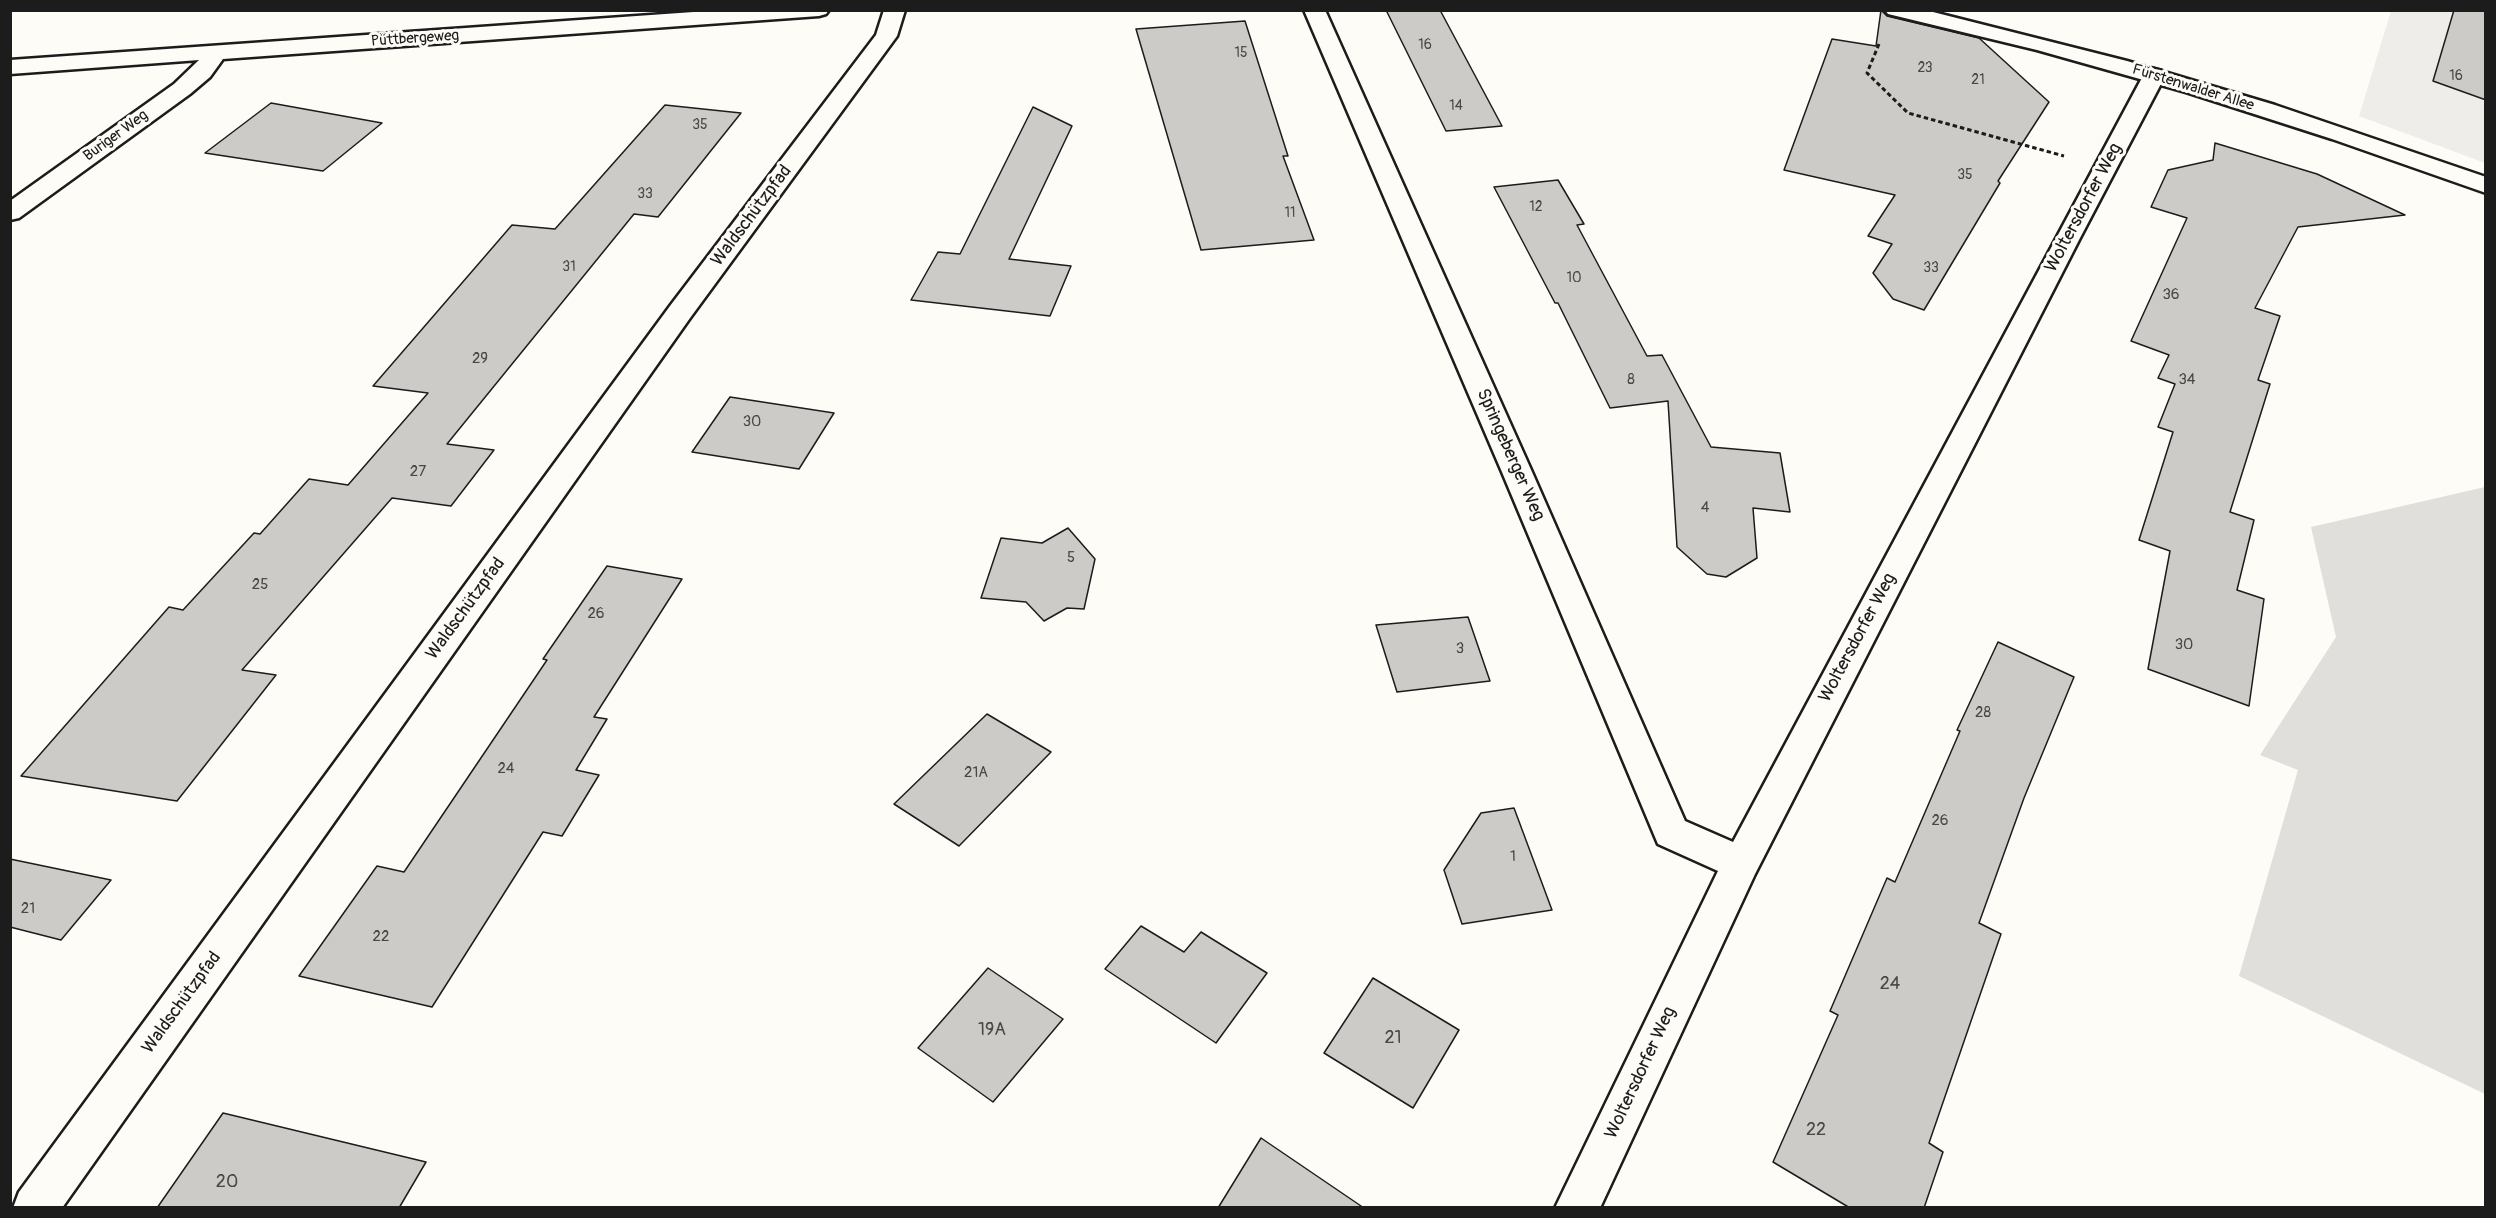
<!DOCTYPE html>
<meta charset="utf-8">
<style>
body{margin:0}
#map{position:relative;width:2496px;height:1218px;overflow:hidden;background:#fdfcf7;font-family:Pangolin,sans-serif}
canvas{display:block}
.frame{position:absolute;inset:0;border:12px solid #1c1c1c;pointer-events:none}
</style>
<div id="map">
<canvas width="2496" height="1218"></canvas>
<div class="frame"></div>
</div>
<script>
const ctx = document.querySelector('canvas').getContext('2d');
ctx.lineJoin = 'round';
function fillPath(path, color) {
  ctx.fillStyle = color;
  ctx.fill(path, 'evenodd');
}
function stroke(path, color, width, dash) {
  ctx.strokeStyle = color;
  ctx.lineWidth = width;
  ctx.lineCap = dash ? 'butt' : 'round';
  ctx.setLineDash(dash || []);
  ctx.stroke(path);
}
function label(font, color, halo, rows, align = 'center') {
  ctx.font = font + ' Pangolin,sans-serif';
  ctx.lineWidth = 6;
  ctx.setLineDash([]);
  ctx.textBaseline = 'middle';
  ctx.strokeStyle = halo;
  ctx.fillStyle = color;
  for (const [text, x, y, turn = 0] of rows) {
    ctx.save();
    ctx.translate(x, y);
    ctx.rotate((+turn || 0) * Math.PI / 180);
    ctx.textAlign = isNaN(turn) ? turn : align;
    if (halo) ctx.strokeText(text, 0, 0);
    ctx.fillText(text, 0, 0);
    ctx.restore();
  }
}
const built = new Path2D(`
 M2391,11h94v152l-126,-47z`);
const green = new Path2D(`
 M2485,487h1l-1,607 -246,-118 59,-206 -38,-15 76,-118 -25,-110z`);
const building = new Path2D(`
 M1386,10h54l62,116 -56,5z
 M1881,10l6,6 92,22 70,64 -51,79 2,2 -76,127 -31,-11 -20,-26 19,-29 -24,-8 27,-41 -111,-25 48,-131 44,7z
 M2454,10h32v90l-53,-19z
 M1245,21l43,135h-5l31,84 -113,10 -65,-221z
 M271,103l111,20 -59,48 -118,-18z
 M665,105l76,8 -83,104 -24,-3 -187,230 47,6 -43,56 -59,-8 -150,172 34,5 -99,126 -156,-25 148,-169 14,3 71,-77 6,1 49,-55 39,6 80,-92 -55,-7 139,-161 43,4z
 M1033,107l39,19 -63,133 62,7 -21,50 -139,-16 27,-48 22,2z
 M2215,143l102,31 88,41 -107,12 -43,81 25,8 -22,64 12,4 -40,128 24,8 -17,70 27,9 -15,107 -101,-37 22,-118 -31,-11 34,-108 -15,-5 17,-43 -17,-6 11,-23 -38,-14 56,-123 -36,-11 17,-37 45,-10z
 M1558,180l26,44 -7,1 70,131 15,-1 49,92 69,6 10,59 -37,-4 4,50 -31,19 -19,-3 -30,-27 -9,-146 -58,7 -52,-105h-3l-61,-116z
 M730,397l104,16 -35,56 -107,-17z
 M1068,528l27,31 -11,50 -17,-1 -23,13 -18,-19 -45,-4 20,-60 41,5z
 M607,566l75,13 -88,138 13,2 -31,51 23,5 -37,61 -19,-4 -111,175 -133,-31 78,-110 27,6 143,-212 -4,-1z
 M1468,617l22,64 -93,11 -21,-67z
 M1998,642l76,35 -50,121 -45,125 22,11 -72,209 14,9 -19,56h-74l-77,-46 65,-147 -8,-4 57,-133 8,4 65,-151 -3,-1z
 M987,714l64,38 -92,94 -65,-42z
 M1514,808l38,102 -90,14 -18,-54 37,-57z
 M10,859l101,21 -50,60 -51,-13z
 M1141,926l43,26 17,-20 66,41 -51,70 -111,-74z
 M988,968l75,51 -70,83 -75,-54z
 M1373,978l86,52 -46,78 -89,-55z
 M223,1113l203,49 -27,46h-242z
 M1261,1138l103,70h-146z`);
const path = new Path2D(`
 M1879,44l-12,29 41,40 156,43`);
const street = new Path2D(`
 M722,10h107l-3,4 -7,2 -596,43 -13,18 -20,17 -171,124 -9,2v-19l164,-117 25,-24 -189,14v-14z
 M884,10h21l-8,26 -207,282 -628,890h-49l6,-16 651,-886 206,-271z
 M1304,10h21l207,462 153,349 48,21 410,-766 3,-5 8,-2 8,2 3,5 -85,162 -325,636 -155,334h-45l163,-337 -60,-27 -156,-372z`);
const secondary = new Path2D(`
 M1885,10h40l202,51 148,44 211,72v16l-154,-54 -146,-47 -149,-42 -149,-36z`);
const farNumbernames = [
 ["16",1425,45],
 ["15",1241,53],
 ["23",1925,68],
 ["16",2456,76],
 ["21",1978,80],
 ["14",1456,106],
 ["35",700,125],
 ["35",1965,175],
 ["33",645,194],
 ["12",1536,207],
 ["11",1290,213],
 ["31",569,267],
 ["33",1931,268],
 ["10",1574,278]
];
const farStreetnames = [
 ["Püttbergeweg",415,39,-4],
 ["Fürstenwalder Allee",2193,88,17],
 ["Buriger Weg",116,136,-36]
];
const numberNames = [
 ["36",2171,295],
 ["29",480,359],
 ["8",1631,380],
 ["34",2187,380],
 ["30",752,422],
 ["27",418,472],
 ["4",1705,508],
 ["5",1071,558],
 ["25",260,585],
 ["26",596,614],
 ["30",2184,645],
 ["3",1460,649],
 ["28",1983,713],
 ["24",506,769],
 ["21A",976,773],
 ["26",1940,821],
 ["1",1513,857],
 ["21",28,909],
 ["22",381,937]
];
const streetNames = [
 ["Woltersdorfer Weg",2084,208,-62],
 ["Waldschützpfad",752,216,-53],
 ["Springeberger Weg",1510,455,66],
 ["Waldschützpfad",466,609,-54],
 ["Woltersdorfer Weg",1858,638,-62],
 ["Waldschützpfad",182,1003,-54],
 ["Woltersdorfer Weg",1641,1073,-65]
];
const nearNumbernames = [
 ["24",1890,984],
 ["19A",992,1030],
 ["21",1393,1038],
 ["22",1816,1130],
 ["20",227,1182]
];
fillPath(built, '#eeede9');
fillPath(green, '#e0dfdb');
fillPath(building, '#cccbc8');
stroke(building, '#1c1c1c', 1.5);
stroke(street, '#1c1c1c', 5);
stroke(secondary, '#1c1c1c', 5);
stroke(path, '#1c1c1c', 3, [4.5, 3]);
fillPath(street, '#fdfcf7');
fillPath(secondary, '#fdfcf7');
label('14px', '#484847', null, farNumbernames);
label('15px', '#1c1c1c', '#fdfcf7', farStreetnames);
label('15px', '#484847', null, numberNames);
label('18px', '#1c1c1c', '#fdfcf7', streetNames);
label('18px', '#484847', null, nearNumbernames);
</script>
